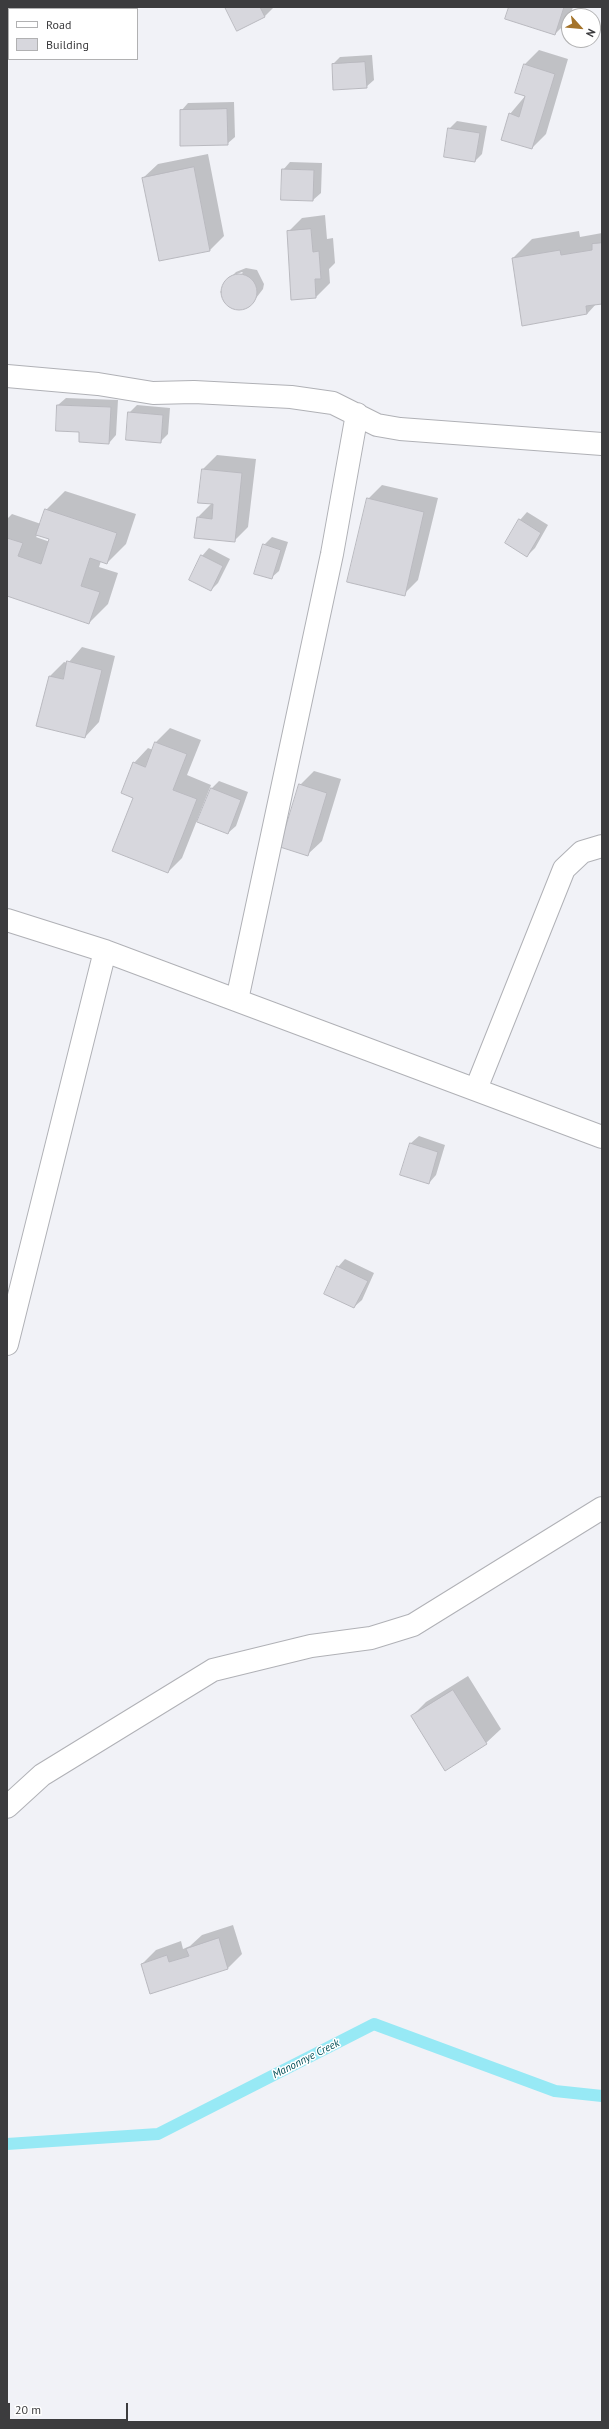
<!DOCTYPE html>
<style>
body{margin:0}
#map{position:relative;width:609px;height:2429px;overflow:hidden;background:#f1f2f7;font-family:"PT Sans",sans-serif}
canvas{display:block}
.frame{position:absolute;inset:0;border:8px solid #3c3c3e;pointer-events:none}
.legend{position:absolute;left:8px;top:8px;width:130px;height:52px;box-sizing:border-box;background:#fff;border:1px solid #b1b1b2;margin:0;padding:5px 7px;list-style:none;font-size:12px;color:#3c3c3e}
.legend li{display:flex;align-items:center;gap:8px;height:20px}
.legend b{width:20px;border:1px solid #b1b1b2}
.north{position:absolute;left:561px;top:8px;width:40px;height:40px;box-sizing:border-box;background:#fff;border:1px solid #b1b1b2;border-radius:50%;rotate:117deg;font-size:11px;font-weight:700;line-height:16px;text-align:center;color:#3c3c3e}
.north::after{content:'';display:block;margin:auto;width:14px;height:18px;background:#a47329;clip-path:polygon(50% 0,100% 100%,50% 72%,0 100%)}
.scale{position:absolute;left:8px;top:2403px;width:120px;height:18px;box-sizing:border-box;border:2px solid #3c3c3e;border-top:0;padding-left:5px;font-size:12px;line-height:14px;white-space:nowrap;color:#3c3c3e;-webkit-text-stroke:3px #fff;paint-order:stroke}
</style>
<div id="map">
<canvas width="609" height="2429"></canvas>
<div class="frame"></div>
<ul class="legend">
<li><b style="height:5px;background:#fff"></b>Road</li>
<li><b style="height:11px;background:#d7d7dd"></b>Building</li>
</ul>
<div class="north">N</div>
<div class="scale">20 m</div>
</div>
<script>
const ctx = document.querySelector('canvas').getContext('2d');
ctx.lineJoin = 'round';
function fillPath(path, color) {
  ctx.fillStyle = color;
  ctx.fill(path, 'evenodd');
}
function stroke(path, color, width, dash) {
  ctx.strokeStyle = color;
  ctx.lineWidth = width;
  ctx.lineCap = dash ? 'butt' : 'round';
  ctx.setLineDash(dash || []);
  ctx.stroke(path);
}
function label(font, color, halo, rows, align = 'center') {
  ctx.font = font + ' "PT Sans",sans-serif';
  ctx.lineWidth = 3;
  ctx.setLineDash([]);
  ctx.textBaseline = 'middle';
  ctx.strokeStyle = halo;
  ctx.fillStyle = color;
  for (const [text, x, y, turn = 0] of rows) {
    ctx.save();
    ctx.translate(x, y);
    ctx.rotate((+turn || 0) * Math.PI / 180);
    ctx.textAlign = isNaN(turn) ? turn : align;
    if (halo) ctx.strokeText(text, 0, 0);
    ctx.fillText(text, 0, 0);
    ctx.restore();
  }
}
const shadow = new Path2D(`
 M227,7h47l-9,9 -27,14z
 M510,7h63l-4,13 -14,14z
 M539,50l29,9 -22,75 -14,14 -22,-34 16,-19 -1,-31z
 M372,55l2,25 -8,7 -33,-23 7,-7z
 M234,102l1,35 -8,7 -46,-33 7,-8z
 M457,121l30,5 -5,28 -7,7 -26,-32z
 M208,154l16,82 -14,14 -50,10 -17,-82 15,-14z
 M290,162l32,1 -1,30 -8,7 -30,-30z
 M325,215l2,24 6,-1 2,25 -6,6 1,14 -14,14 -28,-65 14,-14z
 M579,231l1,6 22,-4v70h-5l-10,11 -74,-56 19,-19z
 M246,268l11,2 7,14 -1,5 -13,17 -15,3 -10,-7 -2,-11 8,-14v2l12,-6 -1,-1 -10,4 4,-4z
 M66,398l52,2 -2,35 -7,8 -29,-12 -22,-26z
 M137,405l33,3 -2,26 -7,7 -32,-28z
 M217,455l39,4 -8,68 -14,14 -36,-24 14,-14 -9,-34z
 M382,485l56,13 -20,82 -14,14 -36,-95z
 M65,491l71,23 -10,30 -19,19 -6,-2 -2,6 19,6 -10,31 -19,19 -82,-28v-76l5,-5 29,10 5,-14zM38,534l13,4 -1,4 -14,-5z
 M527,512l21,13 -13,23 -8,8 -7,-36z
 M272,537l16,5 -9,29 -8,7 -7,-33z
 M209,548l21,11 -12,24 -7,7 -9,-34z
 M82,647l33,9 -16,66 -14,15 -47,-12 12,-49 14,-14 4,1z
 M170,728l31,12 -14,35 24,10 -29,73 -14,14 -34,-75v-34l14,-15 5,2 3,-8z
 M314,771l27,8 -19,62 -15,14 -7,-70z
 M219,781l29,11 -12,34 -8,7 -16,-45z
 M419,1136l26,9 -9,30 -7,8 -18,-40z
 M345,1259l29,14 -12,27 -8,7 -16,-40z
 M468,1676l33,53 -15,14 -40,26 -34,-53 14,-14z
 M233,1925l9,29 -14,14 -78,25 -8,-29 14,-14 25,-9 2,8 7,-3 12,-11z`);
const stream = new Path2D(`
 M7,2144l151,-10 216,-110 181,67 47,5`);
const building = new Path2D(`
 M225,7h35l5,10 -28,14z
 M509,7h55l-9,28 -50,-16z
 M365,62l2,26 -34,2 -1,-26z
 M524,64l31,10 -23,75 -31,-9 8,-27 10,4 6,-21 -10,-3z
 M227,109l1,36 -48,1v-36z
 M448,128l32,5 -5,29 -31,-5z
 M194,167l16,84 -51,10 -17,-83z
 M282,169l32,1 -1,31 -32,-1z
 M311,229l2,23 6,-1 2,28h-6l1,19 -25,2 -4,-69z
 M602,243v61l-16,2 1,8 -65,12 -10,-68 48,-8 1,5 31,-5v-6z
 M221 292a18 18 0 1 1 36 0a18 18 0 1 1-36 0Z
 M57,405l54,2 -2,37 -30,-2v-10l-23,-1z
 M128,412l35,3 -2,28 -35,-3z
 M202,469l40,4 -7,69 -41,-4 3,-21 15,2 1,-15 -15,-1z
 M367,498l57,14 -19,84 -58,-14z
 M45,509l72,24 -10,31 -17,-6 -9,28 19,6 -11,32 -82,-28v-58l16,5 -5,13 23,8 8,-25 -13,-4z
 M519,519l22,14 -14,24 -22,-14z
 M263,544l18,6 -9,29 -18,-5z
 M201,555l22,11 -12,25 -22,-11z
 M67,661l35,9 -17,68 -49,-12 13,-50 14,3z
 M155,742l32,12 -14,36 24,9 -29,74 -56,-22 21,-53 -12,-5 12,-31 12,5z
 M299,784l28,9 -19,63 -28,-9z
 M211,788l30,12 -13,34 -31,-12z
 M410,1143l28,9 -9,32 -29,-9z
 M337,1266l31,15 -14,27 -30,-14z
 M453,1690l34,54 -42,27 -34,-55z
 M219,1938l9,31 -78,25 -9,-30 26,-9 2,7 20,-6 -3,-7z`);
const street = new Path2D(`
 M7,376l91,8 55,9 41,-1 97,5 42,6 44,22 23,4 202,15
 M7,920l98,31 497,186
 M237,1000l95,-446 25,-140
 M476,1089l88,-220 18,-17 20,-6
 M7,1344l98,-393
 M7,1807l35,-32 171,-105 98,-24 60,-8 42,-13 189,-117`);
const waterNames = [
 ["Manonnye Creek",306,2059,-27]
];
fillPath(shadow, '#0003');
stroke(stream, '#97e9f5', 12);
fillPath(building, '#d7d7dd');
stroke(building, '#b9b9bf', 1);
stroke(street, '#b0b1b6', 24);
stroke(street, '#fff', 22);
label('italic 11px', '#004d55', '#fff', waterNames);
</script>
